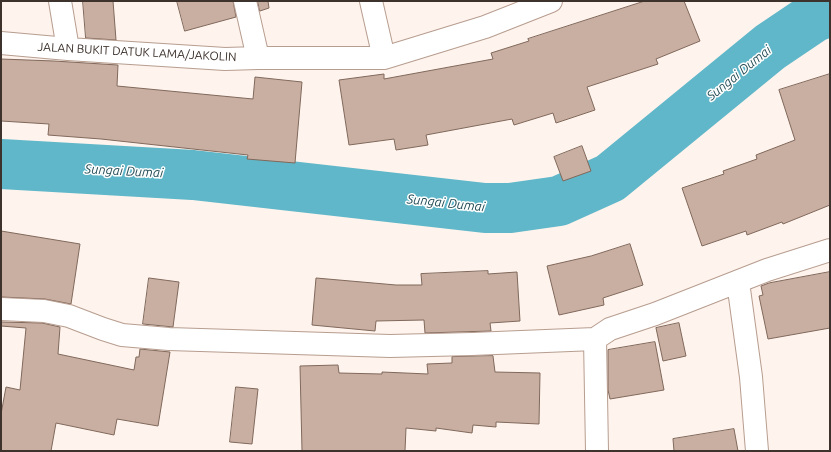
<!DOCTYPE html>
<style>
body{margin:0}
#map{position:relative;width:831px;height:452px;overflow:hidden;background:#fef3ed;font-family:Ubuntu,sans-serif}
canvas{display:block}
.frame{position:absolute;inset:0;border:2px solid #3d322c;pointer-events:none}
</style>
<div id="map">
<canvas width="831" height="452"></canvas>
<div class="frame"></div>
</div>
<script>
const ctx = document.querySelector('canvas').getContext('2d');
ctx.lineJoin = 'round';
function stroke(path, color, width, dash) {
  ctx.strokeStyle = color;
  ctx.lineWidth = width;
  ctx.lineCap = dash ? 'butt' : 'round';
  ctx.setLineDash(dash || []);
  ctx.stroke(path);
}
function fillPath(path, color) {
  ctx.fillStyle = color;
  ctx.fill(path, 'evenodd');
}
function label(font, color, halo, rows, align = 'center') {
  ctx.font = font + ' Ubuntu,sans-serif';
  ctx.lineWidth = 3;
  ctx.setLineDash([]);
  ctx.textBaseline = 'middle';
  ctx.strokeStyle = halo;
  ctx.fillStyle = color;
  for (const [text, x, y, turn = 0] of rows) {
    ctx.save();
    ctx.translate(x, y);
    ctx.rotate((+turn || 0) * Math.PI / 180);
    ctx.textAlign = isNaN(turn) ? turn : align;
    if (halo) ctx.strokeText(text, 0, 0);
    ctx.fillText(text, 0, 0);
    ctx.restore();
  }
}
const river = new Path2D(`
 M1,164l192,11 292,33h25l49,-7 51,-23 160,-131 43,-29 17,-7`);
const building = new Path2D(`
 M83,1h30l3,39 -30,-2z
 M177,1h56l3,16 -51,14z
 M258,1h10l1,7 -9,3z
 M645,1h39l16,40 -44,18 2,5 -71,23 8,23 -39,13 -3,-10 -39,12 -2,-6 -86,16 2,10 -32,5 -2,-11 -45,6 -10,-65 45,-6v5l109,-20 -2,-6 38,-12 -1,-2z
 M1,59l53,2 64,4 -1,21 136,13 2,-22 47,5 -7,81 -48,-4 1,-4 -147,-16 -53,-4 1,-11 -48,-3z
 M830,74v131l-47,19 -1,-2 -35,13 -1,-4 -44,15 -20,-58 42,-14 -1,-3 34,-12 -1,-4 39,-15 -16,-50z
 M582,146l9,25 -28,10 -9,-24z
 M1,231l79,13 -9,60 -26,-5 -44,-2z
 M630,244l13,41 -40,13 1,7 -45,10 -12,-49 44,-10z
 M488,271v3l29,-2 3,49 -30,2 1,8 -66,2 -1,-13 -48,1 -1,10 -63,-6 4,-47 80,7h26l-1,-11z
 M830,272v56l-62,11 -9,-43 4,-1 -2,-9 8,-3z
 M149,278l30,4 -6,45 -30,-3z
 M1,322l41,1 18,4 -2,27 76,16 2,-13h3l1,-8 30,3 -12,74 -41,-7 -3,16 -58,-12 -5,28h-50v-37l5,-27 14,3 6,-62 -25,-2z
 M679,323l7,33 -23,5 -7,-33z
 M655,342l9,48 -54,9 -2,-9v-40z
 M493,356l2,16 45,1 -1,51 -43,-2v5l-23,-2 -1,8 -36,-5v3l-30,-3 -1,23h-103l-2,-85 38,-1 1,8 43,1v-2l46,2 -1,-10 25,-1v-6z
 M236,387l22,2 -6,55 -22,-2z
 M734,429l4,22h-64l-1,-12z`);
const minor = new Path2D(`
 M60,1l8,48
 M245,1l13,57
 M371,1l13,57
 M1,43l67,6 157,10 33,-1h126l101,-31 66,-26
 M738,282l13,95 6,74
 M1,309l43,2 25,5 34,13 19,6 47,4 221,7 82,-2 123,-5 15,-10 45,-15 112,-44 63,-20
 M595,339l2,112`);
const streetNames = [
 ["JALAN BUKIT DATUK LAMA/JAKOLIN",137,52,3]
];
const waterNames = [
 ["Sungai Dumai",739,73,-39],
 ["Sungai Dumai",124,171,3],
 ["Sungai Dumai",446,203,6]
];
stroke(river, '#5fb7c9', 50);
fillPath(building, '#c9afa1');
stroke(building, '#80685b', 1);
stroke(minor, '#b79d8f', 24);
stroke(minor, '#fff', 22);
label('12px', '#3d322c', '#fff', streetNames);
label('italic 13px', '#264e57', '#fff', waterNames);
</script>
